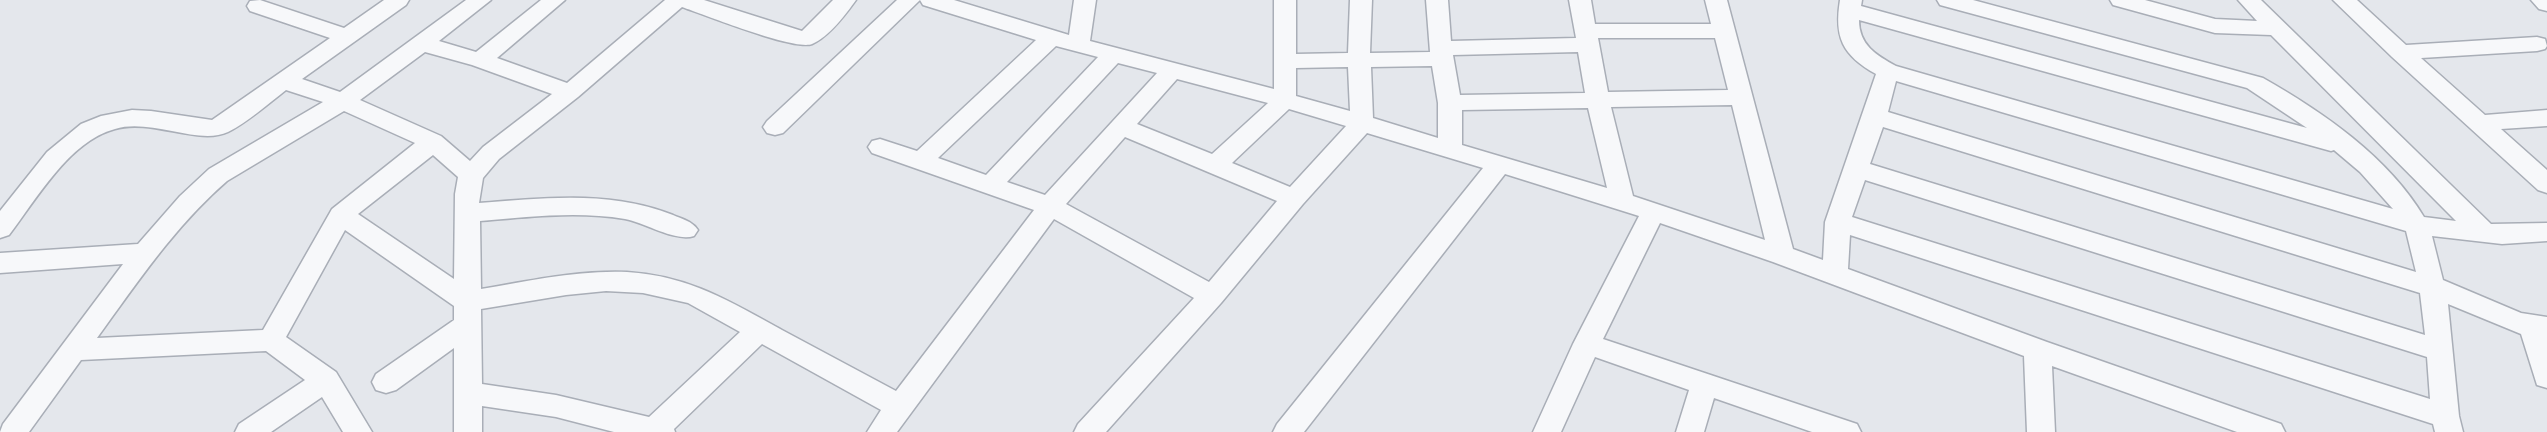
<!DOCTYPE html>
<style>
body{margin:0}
canvas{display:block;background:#e4e7ec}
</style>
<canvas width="2547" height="432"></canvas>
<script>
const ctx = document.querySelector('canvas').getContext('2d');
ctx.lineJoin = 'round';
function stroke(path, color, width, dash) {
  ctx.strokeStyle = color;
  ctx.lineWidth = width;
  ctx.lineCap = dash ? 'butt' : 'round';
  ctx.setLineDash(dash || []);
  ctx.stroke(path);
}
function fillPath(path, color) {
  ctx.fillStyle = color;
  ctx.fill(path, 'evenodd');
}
const minor = new Path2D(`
 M260,0l84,28 40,-28h25l-3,5 -104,74 38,13 126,-92h25l-52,41 37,11 65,-52h24l-68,58 70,25 98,-83h39l98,31 31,-31h23c-10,14 -27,37 -44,44 -17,7 -107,-29 -130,-37l-104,90 -79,62 -16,19 -4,25c65,-5 132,-13 194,12 9,4 19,6 25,15l-4,6c-19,6 -48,-13 -69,-17 -48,-8 -97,-2 -145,2l1,68c48,-8 97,-19 146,-17 63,4 102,29 155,58 38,20 76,41 114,61l138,-181 -162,-57 -4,-6 4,-6 8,-2 37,12 119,-111 -113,-35 -3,-5 -137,133 -8,2 -8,-2 -4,-6 4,-6 130,-121h57l115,35 5,-35h22l-6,41 184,48v-89h22v54l52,-1 2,-53h22l-2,53 60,-1 -4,-52h22l3,41 125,-3 -7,-38h22l4,24h116l-6,-24h22l66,249 30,11 2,-38 51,-148c-34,-19 -42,-37 -36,-74h22l-1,6 446,122 -60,-40 -307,-83 -3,-5h36l290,78c60,34 125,79 161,139l32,4 -185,-186 -56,-2 -102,-28 -3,-5h35l70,19 42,2 -19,-21h23l230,224 56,-1v18l-45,3 -70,-8 11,44 78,33 26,4v71l-10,-3 -16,-51 -73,-30 11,112 4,16h-28l-2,-8 -583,-189 -2,34 199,73 234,82 4,8h-48l-185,-66 3,66h-28l-3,-76 -251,-94 -113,-39 -57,116 254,85 4,8h-49l-98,-34 -10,34h-28l13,-42 -94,-33 -34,75h-28l40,-88 66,-128 -134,-42 -201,258h-31l4,-8 206,-256 -116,-35 -64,71 -82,99 -115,129h-32l4,-8 116,-126 -140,-79 -157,213h-30l14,-22 -119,-66 -88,85 1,3h-61l-58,-15 -74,-11v26h-28v-84l-58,42 -10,3 -10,-3 -4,-8 4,-8 78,-54v-14l-109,-76 -59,107 50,35 36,60h-29l-21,-35 -51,35h-36l4,-8 66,-44 -39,-29 -185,9 -52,72h-29l3,-8 120,-160 -123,9v-20l138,-9 42,-48 29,-27 114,-67 -37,-12c-18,14 -38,32 -58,42 -29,14 -77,-14 -113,-3 -46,12 -79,71 -106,106l-9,3v-27l47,-59 34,-28 20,-8 31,-6 19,1 61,9 118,-82 -80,-27 -3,-5 3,-5zM1859,20l472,131 3,-1 26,22 33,37 -497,-143c-20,-11 -37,-21 -37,-46zM1598,38h117l13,52 -120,2zM1056,46l42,11 -112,118 -48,-17zM425,52l47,13 80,29 -69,53 -13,14 -29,-25 -81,-36zM1578,52l7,41 -125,2 -7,-40zM1118,63l39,10 -112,122 -38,-13zM1432,66l6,37v35l-65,-20 -2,-51zM1348,67l2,44 -54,-15v-28zM1177,79l91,24 -56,51 -75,-30zM1896,81l510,150 10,41 -528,-160zM1732,105l33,135 -132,-44 -22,-89zM1588,108l19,80 -145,-43v-35zM1289,109l57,17 -56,61 -58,-24zM344,111l71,32 -83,66 -69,121 -166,8c40,-55 78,-112 130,-157zM1883,127l537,166 5,42 -555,-171zM1125,137l152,64 -68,81 -143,-78zM433,155l25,22 -3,17 -1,85 -96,-65zM1865,180l562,177 3,42 -578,-182zM606,291l37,2 45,10 52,29 -91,85 -93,-22 -74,-11 -1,-75 85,-14z
 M2333,0h24l49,45 131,-8 8,2 2,7 -2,3 -8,2 -116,7 64,57 62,-5v16l-46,3 46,41v23l-9,-3 -146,-133z
 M2531,0h16v11l-8,-2z`);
stroke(minor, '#a9aeb7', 3);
fillPath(minor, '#f7f8fa');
</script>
